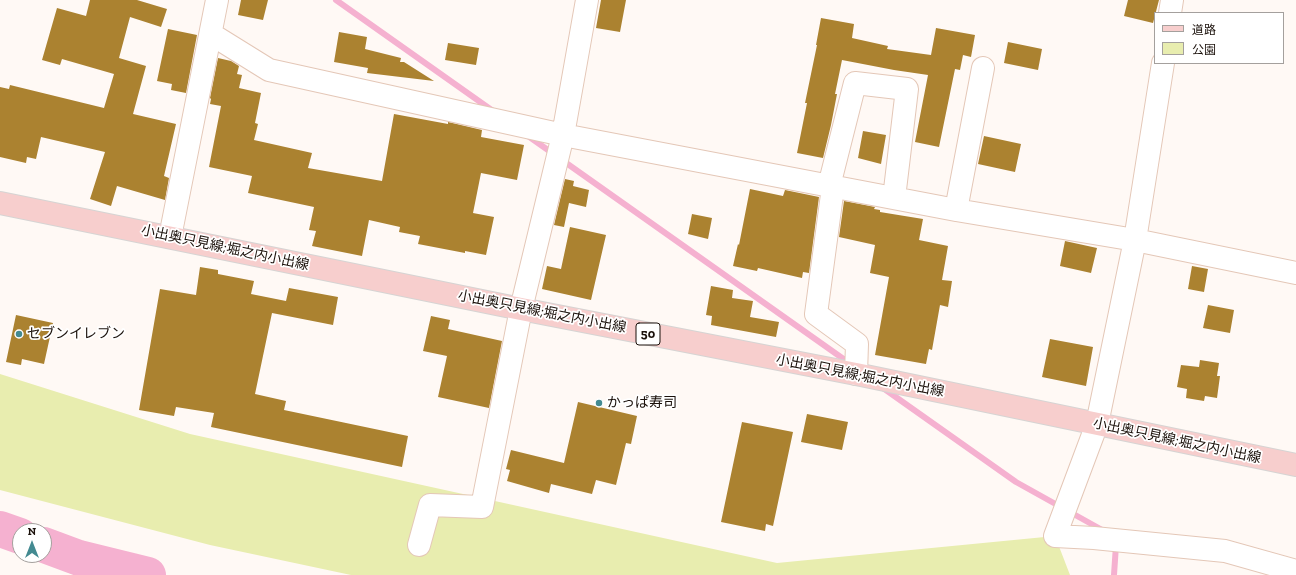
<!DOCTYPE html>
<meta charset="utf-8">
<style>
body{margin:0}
#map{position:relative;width:1296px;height:575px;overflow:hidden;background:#fff9f5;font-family:"Zilla Slab","Noto Sans JP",serif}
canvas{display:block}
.legend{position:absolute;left:1154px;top:12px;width:130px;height:52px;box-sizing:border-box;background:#fff;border:1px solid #a4a09d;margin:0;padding:5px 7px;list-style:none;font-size:12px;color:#1b110b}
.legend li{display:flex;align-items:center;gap:8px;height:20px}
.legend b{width:20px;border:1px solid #a4a09d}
.north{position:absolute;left:12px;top:523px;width:40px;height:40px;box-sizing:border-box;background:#fff;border:1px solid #a4a09d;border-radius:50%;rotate:0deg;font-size:11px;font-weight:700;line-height:16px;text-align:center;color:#1b110b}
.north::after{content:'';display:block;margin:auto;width:14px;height:18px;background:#438a91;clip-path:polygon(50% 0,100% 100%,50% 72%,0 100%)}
</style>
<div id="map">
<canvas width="1296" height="575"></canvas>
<ul class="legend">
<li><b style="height:5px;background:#f7cecd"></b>道路</li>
<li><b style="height:11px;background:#e8edaf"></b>公園</li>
</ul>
<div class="north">N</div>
</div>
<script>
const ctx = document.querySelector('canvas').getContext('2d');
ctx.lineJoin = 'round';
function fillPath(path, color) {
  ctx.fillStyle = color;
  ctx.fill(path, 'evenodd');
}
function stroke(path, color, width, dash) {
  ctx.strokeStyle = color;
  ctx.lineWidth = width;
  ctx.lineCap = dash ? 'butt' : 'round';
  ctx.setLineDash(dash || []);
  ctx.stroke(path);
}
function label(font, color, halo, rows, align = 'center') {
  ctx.font = font + ' "Zilla Slab","Noto Sans JP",serif';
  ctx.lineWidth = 3.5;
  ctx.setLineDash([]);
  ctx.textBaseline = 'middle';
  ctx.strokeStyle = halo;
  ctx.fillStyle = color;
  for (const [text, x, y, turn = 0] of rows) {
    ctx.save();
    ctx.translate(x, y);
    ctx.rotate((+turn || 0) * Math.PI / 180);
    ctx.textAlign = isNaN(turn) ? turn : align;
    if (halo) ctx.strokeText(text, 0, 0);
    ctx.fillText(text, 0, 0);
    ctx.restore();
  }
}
const green = new Path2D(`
 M0,374l190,60 587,129 278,-27 15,39h-719l-141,-30 -210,-55z`);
const stream = new Path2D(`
 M336,0l157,111
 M528,136l27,19
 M562,160l290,205
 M883,388l133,94 88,49
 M1114,575l2,-30`);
const river = new Path2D(`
 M0,529l20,7
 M44,545l35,13 69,17`);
const building = new Path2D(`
 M90,0h47l30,9 -6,18 -31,-10 -11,41 27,8 -13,48 43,10 -12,52 5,2 -4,22 -48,-14 -6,20 -21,-7 15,-47 -64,-15 -5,22 -9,-2 -1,6 -26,-6v-70l9,2 1,-4 94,23 10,-34 -52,-15 -2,6 -18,-5 15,-52 29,8z
 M241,0h27l-5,20 -25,-5z
 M601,0h25l-6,32 -24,-4z
 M1128,0h31l-6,23 -29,-7z
 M821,18l33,6 -2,14 36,8 -1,3 44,6 5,-27 39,7 -4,22 -8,-2 -3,15 -5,-1 -16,78 -24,-5 13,-67 -34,-5 -52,-10 -7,34h2l-6,31 -8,33 -26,-5 10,-50h-2l12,-58h-1z
 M168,29l29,6 -11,58 -15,-3 1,-6 -15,-3z
 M339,32l28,5 -2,12 36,9 -1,4h4l30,19 -67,-8 1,-5 -34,-6z
 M1008,42l34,7 -4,21 -34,-7z
 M448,43l31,5 -3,17 -31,-5z
 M218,58l13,3 8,5 -2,8 5,1 -3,13 22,5 -6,30 3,1 -4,16 58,13 -4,15 74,13 12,-67 54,10v-2l34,8 -1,7 43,8 -7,35 -36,-7 -8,40 21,4 -8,38 -21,-4v2l-47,-9 2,-8 -21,-4 1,-5 -31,-7 -7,36 -50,-10 4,-15 -7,-1 5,-23 -66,-14 4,-17 -43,-9 12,-61 -11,-2 1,-5 -1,-1z
 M863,131l23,4 -5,29 -23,-6z
 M984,136l37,8 -6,28 -37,-8z
 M565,179l9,2 -1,5 16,4 -3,17 -17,-4 -5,24 -10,-2z
 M750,189l33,7 2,-6 34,7 -10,76 -6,-1 -1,6 -44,-10 -1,3 -24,-5 5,-22 1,1z
 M844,201l31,6 -1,2 6,1v2l43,7 -4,21 29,6 -6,34 10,1 -4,26 -8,-2 -8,45 -3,-1 -3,15 -51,-9 14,-78 -19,-4 5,-28 -36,-8z
 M692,214l20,4 -4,21 -20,-5z
 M570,227l36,8 -15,65 -49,-11 5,-23 14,3z
 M1065,241l32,7 -6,25 -31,-7z
 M1192,266l16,3 -4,23 -16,-3z
 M200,267l18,3v4l36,7 -3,13 35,7 3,-13 49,9 -5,28 -61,-12 -17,81 31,7 -2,9 124,26 -6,31 -191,-40 3,-14 -38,-6 -2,9 -35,-6 21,-121 36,6z
 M711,286l22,4 -1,8 21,3 -3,16 29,5 -3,15 -65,-12 1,-9 -6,-1z
 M1208,305l26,5 -4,23 -27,-5z
 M16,315l37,8 -9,41 -22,-5 -1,6 -15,-3z
 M431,316l19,4 -2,9 54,12 -13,67 -51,-11 9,-41 -24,-5z
 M1050,339l43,8 -7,39 -44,-9z
 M1200,360l19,3 -2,13h3l-3,22 -12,-2 -1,5 -18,-3 1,-9 -10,-2 4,-22 18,2z
 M578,402l59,14 -6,28 -5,-1 -10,42 -20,-5 -4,14 -41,-10 -2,9 -42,-12 3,-11 -4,-1 5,-19 53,13z
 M807,414l41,8 -6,28 -41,-8z
 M742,422l51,10 -20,94 -7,-2 -1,7 -44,-9z`);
const minor = new Path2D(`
 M1170,13l2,-13
 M211,34l58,36 294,65 393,75 179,30 161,33
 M1163,63l-28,177 -38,184 -42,112 39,2 131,13 71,20
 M829,186l26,-103 52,6 -13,109
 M833,187l-17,127 41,30 -1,30
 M956,210l27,-142
 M170,237l47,-237
 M419,545l11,-40 52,2 39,-198 42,-174 24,-135`);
const major = new Path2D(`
 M0,203l521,106 335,65 440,91`);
const markers = [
 [19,334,4,"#438a91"],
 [599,403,4,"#438a91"]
];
const shields = [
 [648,334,24]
];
const shieldNames = [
 ["50",648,334]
];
const streetNames = [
 ["小出奥只見線;堀之内小出線",225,248,12],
 ["小出奥只見線;堀之内小出線",542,312,11],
 ["小出奥只見線;堀之内小出線",860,376,11],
 ["小出奥只見線;堀之内小出線",1177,441,12]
];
const poiNames = [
 ["セブンイレブン",27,334],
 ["かっぱ寿司",607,403]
];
fillPath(green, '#e8edaf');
stroke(stream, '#f5b1d0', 6);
stroke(river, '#f5b1d0', 36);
fillPath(building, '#ab8230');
stroke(minor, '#e4c7b7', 24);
stroke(major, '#d6d4d3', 24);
stroke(minor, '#fff', 22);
stroke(major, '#f7cecd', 22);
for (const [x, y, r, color] of markers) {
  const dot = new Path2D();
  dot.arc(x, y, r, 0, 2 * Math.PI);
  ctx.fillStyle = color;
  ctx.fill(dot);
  stroke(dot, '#fff', 1.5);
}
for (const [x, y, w] of shields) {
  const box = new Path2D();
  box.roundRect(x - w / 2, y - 11, w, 22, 3);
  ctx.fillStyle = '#fff';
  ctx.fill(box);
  stroke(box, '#1b110b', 1);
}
label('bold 13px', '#1b110b', null, shieldNames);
label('14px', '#1b110b', '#fff', streetNames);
label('14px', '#1b110b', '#fff', poiNames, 'left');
</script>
